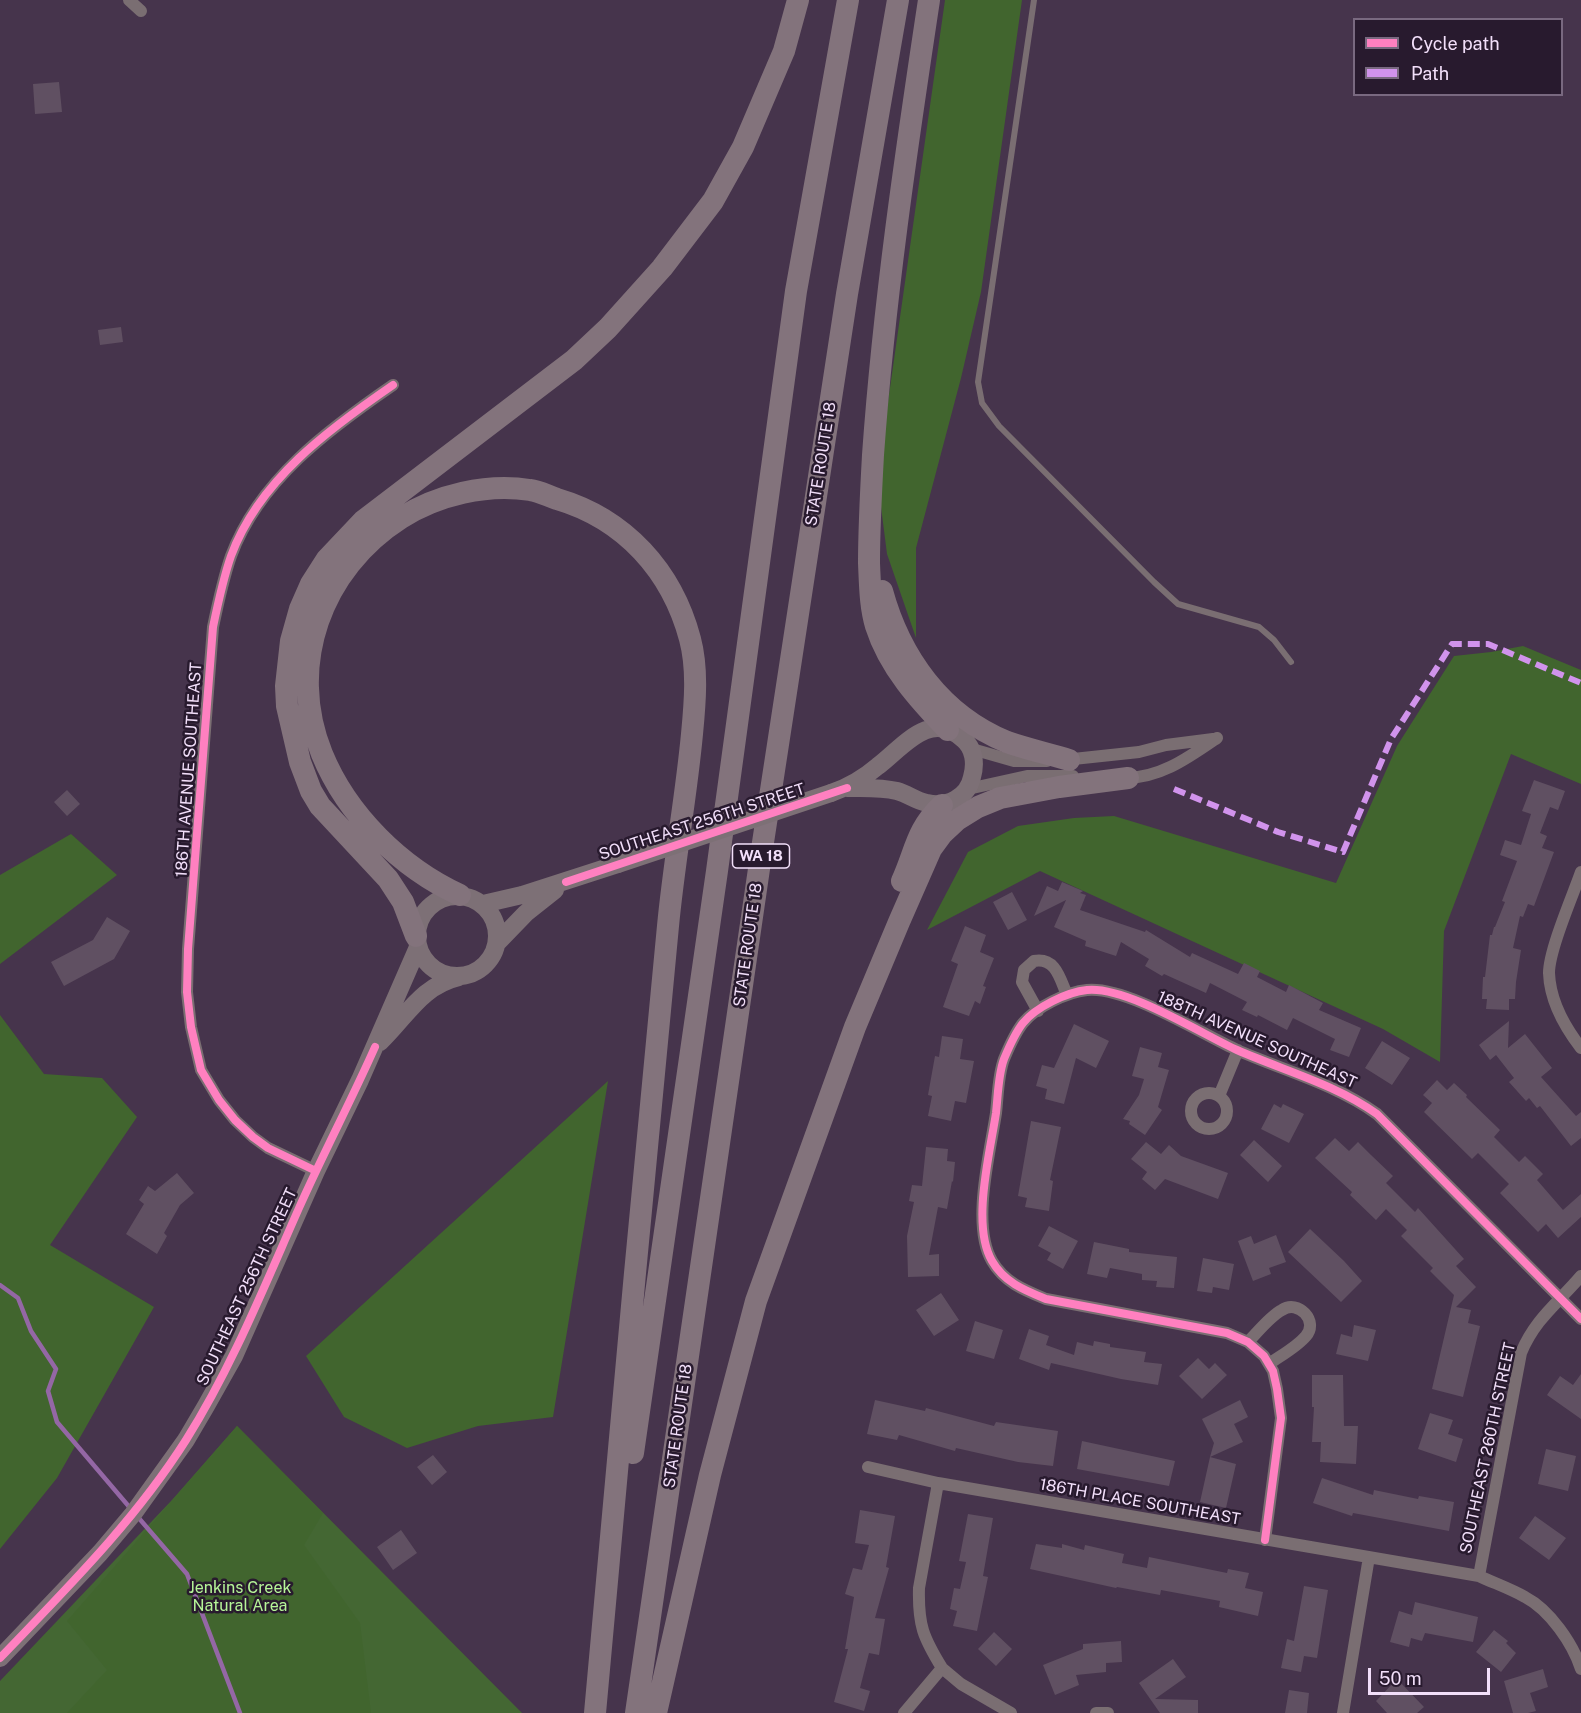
<!DOCTYPE html>
<style>
body{margin:0}
#map{position:relative;width:1581px;height:1713px;overflow:hidden;background:#46344c;font-family:"Public Sans",sans-serif}
canvas{display:block}
.legend{position:absolute;left:1353px;top:18px;width:210px;height:78px;box-sizing:border-box;background:#281a2e;border:2px solid #796980;margin:0;padding:8px 10px;list-style:none;font-size:18px;color:#f2dffa}
.legend li{display:flex;align-items:center;gap:12px;height:30px}
.legend b{width:30px;border:2px solid #796980}
.scale{position:absolute;left:1368px;top:1668px;width:122px;height:27px;box-sizing:border-box;border:3px solid #f2dffa;border-top:0;padding-left:8px;font-size:18px;line-height:21px;white-space:nowrap;color:#f2dffa;-webkit-text-stroke:4px #281a2e;paint-order:stroke}
</style>
<div id="map">
<canvas width="1581" height="1713"></canvas>
<ul class="legend">
<li><b style="height:8px;background:#ff80c0"></b>Cycle path</li>
<li><b style="height:8px;background:#d193ec"></b>Path</li>
</ul>
<div class="scale">50 m</div>
</div>
<script>
const ctx = document.querySelector('canvas').getContext('2d');
ctx.lineJoin = 'round';
function fillPath(path, color) {
  ctx.fillStyle = color;
  ctx.fill(path, 'evenodd');
}
function stroke(path, color, width, dash) {
  ctx.strokeStyle = color;
  ctx.lineWidth = width;
  ctx.lineCap = dash ? 'butt' : 'round';
  ctx.setLineDash(dash || []);
  ctx.stroke(path);
}
function label(font, color, halo, rows, align = 'center') {
  ctx.font = font + ' "Public Sans",sans-serif';
  ctx.lineWidth = 5;
  ctx.setLineDash([]);
  ctx.textBaseline = 'middle';
  ctx.strokeStyle = halo;
  ctx.fillStyle = color;
  for (const [text, x, y, turn = 0] of rows) {
    ctx.save();
    ctx.translate(x, y);
    ctx.rotate((+turn || 0) * Math.PI / 180);
    ctx.textAlign = isNaN(turn) ? turn : align;
    if (halo) ctx.strokeText(text, 0, 0);
    ctx.fillText(text, 0, 0);
    ctx.restore();
  }
}
const green = new Path2D(`
 M237,1426l285,287h-522v-32l172,-181z`);
const forest = new Path2D(`
 M945,0h77l-41,292 -20,86 -45,170v90l-29,-84 -7,-55 6,-83z
 M1523,646l58,24v114l-70,-30 -67,177 -4,131 -57,-33 -343,-158 -113,59 41,-78 50,-26 56,-8 40,-2 222,67 61,-137 57,-90 37,-4z
 M71,834l46,41 -117,89v-89z
 M0,1015l44,59 58,4 35,39 -87,128 104,62 -97,171 -57,71z
 M608,1081l-55,336 -75,9 -71,22 -63,-31 -38,-61z
 M237,1426l86,87 -19,32 56,78 11,90h-304l40,-43 -40,-49z`);
const stream = new Path2D(`
 M0,1285l18,13 13,33 25,38 -8,22 9,31 74,87
 M137,1516l50,58 53,139`);
const building = new Path2D(`
 M59,82l3,30 -27,2 -2,-30z
 M121,327l2,15 -23,3 -2,-15z
 M1534,780l31,11 -7,19 -8,-3 -10,26 7,3 -5,12 12,4 -20,54 -6,-2 -5,13 -3,-1 -7,32 8,2 -5,32 -1,17h-6v11l-23,-1 1,-10h-5l1,-22h2l5,-42h2l2,-8h1l10,-25 -3,-1 15,-40 -17,-6 5,-15 16,5 10,-31 -9,-3z
 M67,790l13,14 -13,12 -13,-14z
 M1062,882l21,9 -3,2 6,2 -6,15 65,22 1,-2 44,27 2,-4 46,21 6,-11 16,8 -3,6 29,15 3,-7 34,18 -4,7 42,18 -12,29 -19,-7 5,-11 -42,-21 -6,12 -29,-15 -1,2 -15,-7 5,-8 -37,-19 -4,10 -42,-19 -2,2 -17,-10 4,-7 -28,-17 -5,14 -31,-10 1,-5 -32,-14 12,-27 -32,16 13,-30 11,5z
 M1012,892l15,28 -19,10 -15,-28z
 M107,917l23,14 -16,28 -50,27 -13,-24 42,-22z
 M965,926l21,9 -6,17 14,6 -11,28 3,1 -6,17 -5,-3 -6,15 -26,-9 15,-43 -7,-3z
 M1509,1021l-1,27 17,-14 27,34 -11,9 35,39 5,-4v26l-10,8 -31,-40 -3,2 -8,-10 -3,3 -17,-19 5,-4 -18,-23 -6,5 -11,-15z
 M1074,1024l35,17 -13,27 -20,-10 -12,46 -19,-5 2,-10 -11,-3 6,-21 12,3z
 M942,1036l21,3 -3,20 14,2 -8,42 -11,-2 -4,20 -23,-5 4,-20 -4,-1 7,-39 4,1z
 M1382,1041l28,17 -18,27 -27,-17z
 M1140,1047l22,6 -4,14 11,3 -11,37 4,3 -17,25 -16,-11 1,-3 -7,-2 16,-24 5,-16 -12,-3z
 M1437,1080l10,10 7,-7 13,12 -1,2 34,33 -6,7 25,25 6,-6 18,18 -6,6 26,30 18,-16v23l-23,21 -12,-14 -8,8 -38,-39 9,-9 -31,-31 -6,6 -48,-47 8,-9 -9,-8z
 M1274,1104l7,4 2,-4 21,10 -15,29 -28,-14z
 M1031,1121l30,6 -11,53 3,1 -4,30 -24,-4 2,-9 -9,-2z
 M1335,1138l14,13 9,-9 13,13 22,21 -7,7 29,29 3,-4 46,51 -8,7 20,21 -20,20 15,3 -3,13 12,3 -17,71 -31,-8 22,-94 -24,-24 3,-3 -32,-32 6,-6 -21,-21 -10,11 -26,-25 2,-3 -37,-34z
 M1254,1140l28,26 -14,16 -28,-27z
 M1146,1142l15,12 8,-9 12,11 47,17 -10,26 -53,-20 -10,11 -13,-11 5,-7 -16,-13z
 M926,1147l22,2 -1,12 8,1 -2,20 -1,-1 -5,28 -9,-2 -9,48 10,-1v22l-31,1 -1,-41 7,-34 -5,-1 3,-16 10,1z
 M177,1173l17,20 -14,12 -16,28 3,3 -10,18 -31,-20 18,-30 -5,-4 9,-14 7,5z
 M1049,1226l29,15 -15,28 -16,-9 4,-7 -13,-7z
 M1310,1229l34,32 18,20 -21,21 -53,-50z
 M1276,1235l10,27 -17,6 2,6 -18,7 -15,-40 13,-5 3,8z
 M1094,1242l35,7v3l48,5 -3,31 -18,-1 1,-6 -15,-1v-6l-32,-6 -3,10 -20,-4z
 M1203,1258l31,6 -5,26 -16,-3 -1,6 -15,-2z
 M941,1293l18,27 -25,16 -18,-26z
 M975,1321l28,9 -9,29 -28,-8z
 M1354,1325l22,5 -8,31 -32,-7 5,-20 11,3z
 M1029,1329l20,7 -3,9 28,10 3,-13 16,4 1,-5 16,3v3l36,5 -2,10 18,2 -4,21 -37,-6 -70,-16 -2,7 -30,-11z
 M1198,1358l11,11 6,-6 12,12 -25,24 -23,-23z
 M1581,1374v45l-34,-24 13,-19 13,9z
 M1312,1375h31l1,51h14l-2,38 -36,-2 1,-20h-9l2,-35h-2z
 M875,1400l50,11 1,-3 68,18 2,-4 62,9 -5,35 -35,-4 -62,-14 -1,3 -56,-16 -2,5 -30,-6z
 M1240,1400l8,17 -14,7 9,18 -33,15 4,-14 -12,-24z
 M1430,1413l23,7 -5,14 15,5 -7,23 -38,-13z
 M1082,1441l93,20 -6,25 -92,-17z
 M1546,1449l30,7 -8,35 -30,-7z
 M433,1455l14,17 -15,13 -15,-18z
 M1210,1457l26,7 -10,44 -26,-6z
 M1322,1478l51,17 1,-5 44,9 1,-3 35,6 -5,29 -96,-18 -1,3 -39,-13z
 M860,1510l35,6 -9,51 3,1 -14,50 10,1 -6,36 -10,-2 -9,35 10,3 -6,20 -30,-9 14,-53h-3l9,-52 -9,-3 8,-26 9,2 7,-25 -14,-2z
 M968,1514l25,4 -10,58 5,1 -11,54 -24,-5 4,-15 -7,-2 4,-21 6,1 6,-27 -7,-1z
 M1535,1516l31,22 -17,22 -30,-22z
 M401,1530l16,23 -24,17 -16,-23z
 M1036,1544l26,4v-4l22,6 1,-5 39,9 -2,9 25,5 2,-11 78,16 1,-4 21,4 -4,15 18,4 -5,24 -39,-9 1,-6 -59,-11 -1,5 -43,-8 -1,1 -86,-19z
 M1304,1586l24,4 -11,68 -13,-2 -3,16 -20,-4 6,-29 7,2z
 M1415,1602l63,15 -5,25 -48,-9 -3,8 -11,-3 -2,9 -19,-5 9,-31 13,4z
 M1494,1630l14,11 -2,2 10,10 -15,19 -25,-20z
 M994,1632l18,17 -16,17 -18,-17z
 M1121,1641l1,21 -16,1v9l-30,3 3,10 -24,10 -12,-30 40,-16v-5z
 M1173,1659l13,18 -31,22 43,1v13h-38l-21,-30z
 M1543,1669l5,18 -18,6 6,18 -8,2h-15l-9,-32z
 M1397,1679l27,28 -7,6h-30l-11,-12z
 M1289,1690l20,3 -2,20h-22z`);
const service = new Path2D(`
 M1034,0l-56,382 4,21 17,23 155,156 24,22 81,23 15,13 17,22`);
const minor = new Path2D(`
 M129,0l12,11
 M972,749l42,12h33
 M1064,760l75,-8 27,-7 47,-6
 M1123,778c36,1 65,-20 94,-40
 M968,789l59,-13h46
 M1581,872c-8,23 -32,78 -32,101 1,28 15,53 32,75
 M1038,1011l-16,-29 2,-12 10,-9c22,-4 26,18 33,34
 M1191 1111a18 18 0 1 1 36 0a18 18 0 1 1-36 0Z
 M1219,1096l19,-46
 M316,1171l-48,-23 -15,-11 -18,-17 -16,-20 -18,-30 -10,-43 -4,-35 1,-43 25,-322c5,-24 10,-48 18,-71 28,-76 98,-127 162,-171
 M1248,1342c10,-10 21,-25 34,-32 16,-11 37,11 24,26 -9,11 -26,20 -37,28
 M868,1467l70,16 541,93c15,7 32,13 46,21 25,13 48,47 56,72
 M1265,1540l16,-122 -4,-29 -4,-18 -9,-15 -16,-14 -21,-9 -181,-34c-22,-9 -42,-17 -54,-38 -21,-36 -2,-108 4,-148 2,-17 2,-38 8,-54 5,-12 11,-26 19,-36 13,-16 44,-31 64,-33 39,-4 113,43 150,60 48,21 98,34 140,64l204,205
 M1479,1576l42,-223c14,-34 37,-50 60,-77
 M942,1668l19,16 50,29
 M904,1713l38,-45c-19,-31 -24,-43 -23,-80l19,-105
 M1096,1713h12
 M1343,1713l26,-156`);
const secondary = new Path2D(`
 M831,793c18,-6 33,-15 47,-27 25,-19 52,-57 85,-27 11,9 13,24 9,38 -4,20 -25,31 -45,26 -11,-2 -19,-9 -30,-12 -16,-4 -33,-3 -50,-3
 M417 936a40 40 0 1 1 80 0a40 40 0 1 1-80 0Z
 M483,904l39,-9 96,-31
 M497,943l29,-30 29,-23
 M380,1042c27,-26 41,-56 79,-65
 M0,1658l100,-105 33,-39 53,-74 20,-34 28,-50 82,-185 44,-91 58,-133`);
const motorway = new Path2D(`
 M929,0c-23,152 -45,301 -56,455 -2,36 -4,72 -4,108 1,21 1,43 7,63 13,41 43,74 72,104
 M882,591c18,66 59,124 125,151 20,7 42,12 62,18
 M902,881c14,-31 14,-51 40,-76
 M460,895c-59,-27 -113,-80 -138,-141 -36,-89 -1,-185 79,-236 36,-23 86,-35 129,-28 9,1 18,6 27,9 68,20 115,72 133,140 8,30 5,64 2,95 -6,64 -18,128 -24,192 -26,262 -49,525 -73,787
 M416,936l-13,-34 -15,-23 -68,-73 -9,-15 -11,-29 -13,-56 -1,-20 5,-45 9,-32 11,-25 16,-25 36,-38 211,-161 34,-32 54,-60 51,-67 30,-54 41,-96 14,-51
 M633,1453l84,-582 79,-580 52,-291
 M636,1713l124,-851 87,-568 51,-294
 M656,1713l54,-238 46,-174 99,-274 44,-105 32,-73 11,-15 15,-14 21,-13 22,-9 59,-11 69,-9`);
const secondaryBridge = new Path2D(`
 M618,864l213,-71`);
const quiet = new Path2D(`
 M1174,789l104,43 65,20 48,-113 61,-95h36l93,39`);
const cycleway = new Path2D(`
 M566,882l281,-94
 M316,1171l-48,-23 -15,-11 -18,-17 -16,-20 -18,-30 -10,-43 -4,-35 1,-43 25,-322c5,-24 10,-48 18,-71 28,-76 98,-127 162,-171
 M1265,1540l16,-122 -4,-29 -4,-18 -9,-15 -16,-14 -21,-9 -181,-34c-22,-9 -42,-17 -54,-38 -21,-36 -2,-108 4,-148 2,-17 2,-38 8,-54 5,-12 11,-26 19,-36 13,-16 44,-31 64,-33 39,-4 113,43 150,60 48,21 98,34 140,64l204,205
 M0,1658c66,-69 134,-136 186,-218 46,-73 78,-153 113,-232 24,-54 52,-107 76,-161`);
const shields = [
 [761,856,57]
];
const shieldNames = [
 ["WA 18",761,856]
];
const streetNames = [
 ["STATE ROUTE 18",821,464,-81],
 ["186TH AVENUE SOUTHEAST",189,770,-86],
 ["SOUTHEAST 256TH STREET",702,822,-18],
 ["STATE ROUTE 18",748,945,-82],
 ["188TH AVENUE SOUTHEAST",1257,1040,24],
 ["SOUTHEAST 256TH STREET",247,1287,-65],
 ["STATE ROUTE 18",678,1426,-82],
 ["SOUTHEAST 260TH STREET",1488,1448,-78],
 ["186TH PLACE SOUTHEAST",1140,1502,10]
];
const parkNames = [
 ["Jenkins Creek",240,1588],
 ["Natural Area",240,1606]
];
fillPath(green, '#446733');
fillPath(forest, '#41652e');
stroke(stream, '#9467a5', 4.5);
fillPath(building, '#605062');
stroke(service, '#7a6e72', 6);
stroke(minor, '#7a6e72', 12);
stroke(secondary, '#7d7076', 18);
stroke(motorway, '#83737c', 22);
stroke(secondaryBridge, '#7d7076', 18);
stroke(quiet, '#d193ec', 6, [12, 6]);
stroke(cycleway, '#ff80c0', 8);
for (const [x, y, w] of shields) {
  const box = new Path2D();
  box.roundRect(x - w / 2, y - 12, w, 24, 4.5);
  ctx.fillStyle = '#281a2e';
  ctx.fill(box);
  stroke(box, '#f2dffa', 1.5);
}
label('bold 15px', '#f2dffa', null, shieldNames);
label('16px', '#f2dffa', '#281a2e', streetNames);
label('16px', '#b6f698', '#281a2e', parkNames);
</script>
